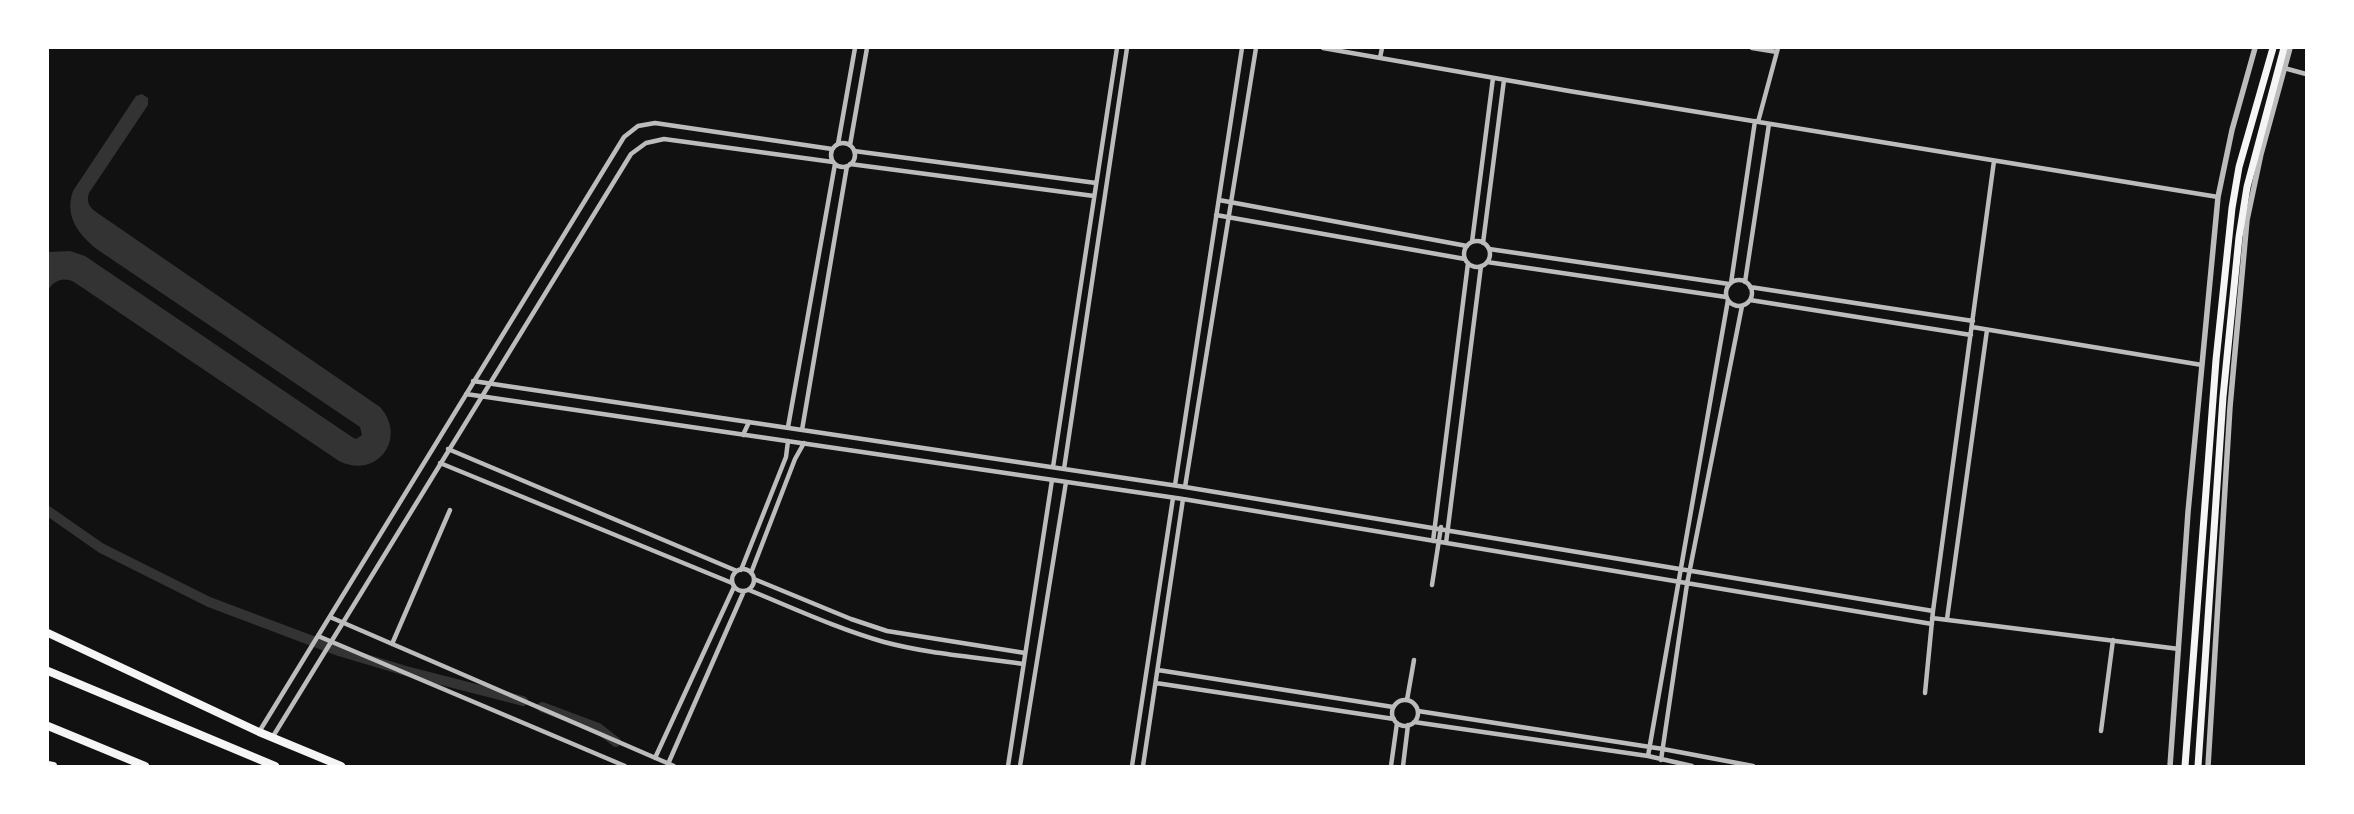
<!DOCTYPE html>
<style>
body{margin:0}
#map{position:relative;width:2354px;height:814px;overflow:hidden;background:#111;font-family:"DM Sans",sans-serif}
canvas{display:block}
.frame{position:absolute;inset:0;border:49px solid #fff;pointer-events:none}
</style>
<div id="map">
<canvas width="2354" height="814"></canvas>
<div class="frame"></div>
</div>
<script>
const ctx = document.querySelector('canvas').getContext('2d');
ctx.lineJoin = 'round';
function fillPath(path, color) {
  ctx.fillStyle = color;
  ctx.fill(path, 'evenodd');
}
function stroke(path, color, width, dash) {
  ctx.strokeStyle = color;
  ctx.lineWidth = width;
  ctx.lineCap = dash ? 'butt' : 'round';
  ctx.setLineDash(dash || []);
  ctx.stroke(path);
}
const water = new Path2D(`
 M142,94l6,4v7l-59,88c-3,8 0,14 7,19l284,195c28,31 -3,73 -41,54l-265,-179c-11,-5 -19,-2 -26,8v-38l22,-1 15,5 267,181 4,2 6,-4 -2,-8 -262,-177c-19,-15 -34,-33 -25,-59l63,-95z`);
const canal = new Path2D(`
 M48,511l53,37 108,54 130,49 67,20 117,30
 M542,707l56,21 18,14`);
const minor = new Path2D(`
 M1323,48l246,43 649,106
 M1752,48l25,4
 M1380,58l2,-10
 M2284,68l22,6
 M1758,122l20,-74
 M831 155a12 12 0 1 1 24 0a12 12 0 1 1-24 0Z
 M838,144l17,-96
 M850,145l17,-97
 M854,151l242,32
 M850,164l244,32
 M1219,200l248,46
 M1216,215l249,44
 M1464 254a13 13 0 1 1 26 0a13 13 0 1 1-26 0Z
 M1472,242l21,-164
 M1483,243l21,-163
 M1489,249l240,35
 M1487,262l239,35
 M1726 293a13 13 0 1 1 26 0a13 13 0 1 1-26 0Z
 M1745,282l24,-158
 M1731,283l24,-162
 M1750,287l223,34
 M1750,300l221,35
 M1972,327l230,38
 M473,381l712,106 748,124
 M466,394l717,105 749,125
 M788,427l47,-263
 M802,430l45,-264
 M743,435l6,-13
 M448,449l289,122
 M440,463l292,120
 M1053,467l64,-419
 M1064,469l63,-421
 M1175,485l67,-437
 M1185,487l71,-439
 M1433,541l35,-278
 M1446,543l35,-277
 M732 580a11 11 0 1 1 22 0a11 11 0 1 1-22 0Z
 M741,570l45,-113 2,-16
 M751,573l44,-114 9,-16
 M754,579l97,40 36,12 138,22
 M1432,585l9,-58
 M749,590c44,18 89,39 135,52 45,12 93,15 139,22
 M330,617l344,149
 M1932,618l247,31
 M1947,619l40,-289
 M318,636l307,130
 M392,644l58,-134
 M1158,670l235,37
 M1156,683l238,36
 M1925,693l8,-82 61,-450
 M1407,700l7,-40
 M1392 713a13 13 0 1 1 26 0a13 13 0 1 1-26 0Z
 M1418,711l245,38 90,17
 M1414,722l234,34 44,10
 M2101,731l12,-91
 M259,732l365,-595 14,-11 17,-3 177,26
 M272,738l359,-584 15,-11 18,-4 169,23
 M1648,756l80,-456
 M655,758l79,-171
 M1661,760l26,-176 55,-278
 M668,764l76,-173
 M1008,766l44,-286
 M1020,766l46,-284
 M1132,766l41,-268
 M1143,766l40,-267
 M1391,766l6,-43
 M1403,766l5,-41`);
const tertiary = new Path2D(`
 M2170,766l18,-254 30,-315 14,-67 23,-82
 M2208,766l22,-359 17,-187 14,-66 29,-106`);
const primary = new Path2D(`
 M2185,766l31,-406 16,-152 7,-41 34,-119
 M2198,766l25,-369 16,-160 8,-50 37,-139`);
const motorway = new Path2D(`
 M48,633l211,99 82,34
 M48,671l227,95
 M48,726l97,40
 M48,765l5,1`);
fillPath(water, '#333');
stroke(canal, '#333', 10);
stroke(minor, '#bcbcbc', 4.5);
stroke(tertiary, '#bcbcbc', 5.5);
stroke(primary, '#f5f5f5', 7);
stroke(motorway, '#f5f5f5', 8);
</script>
